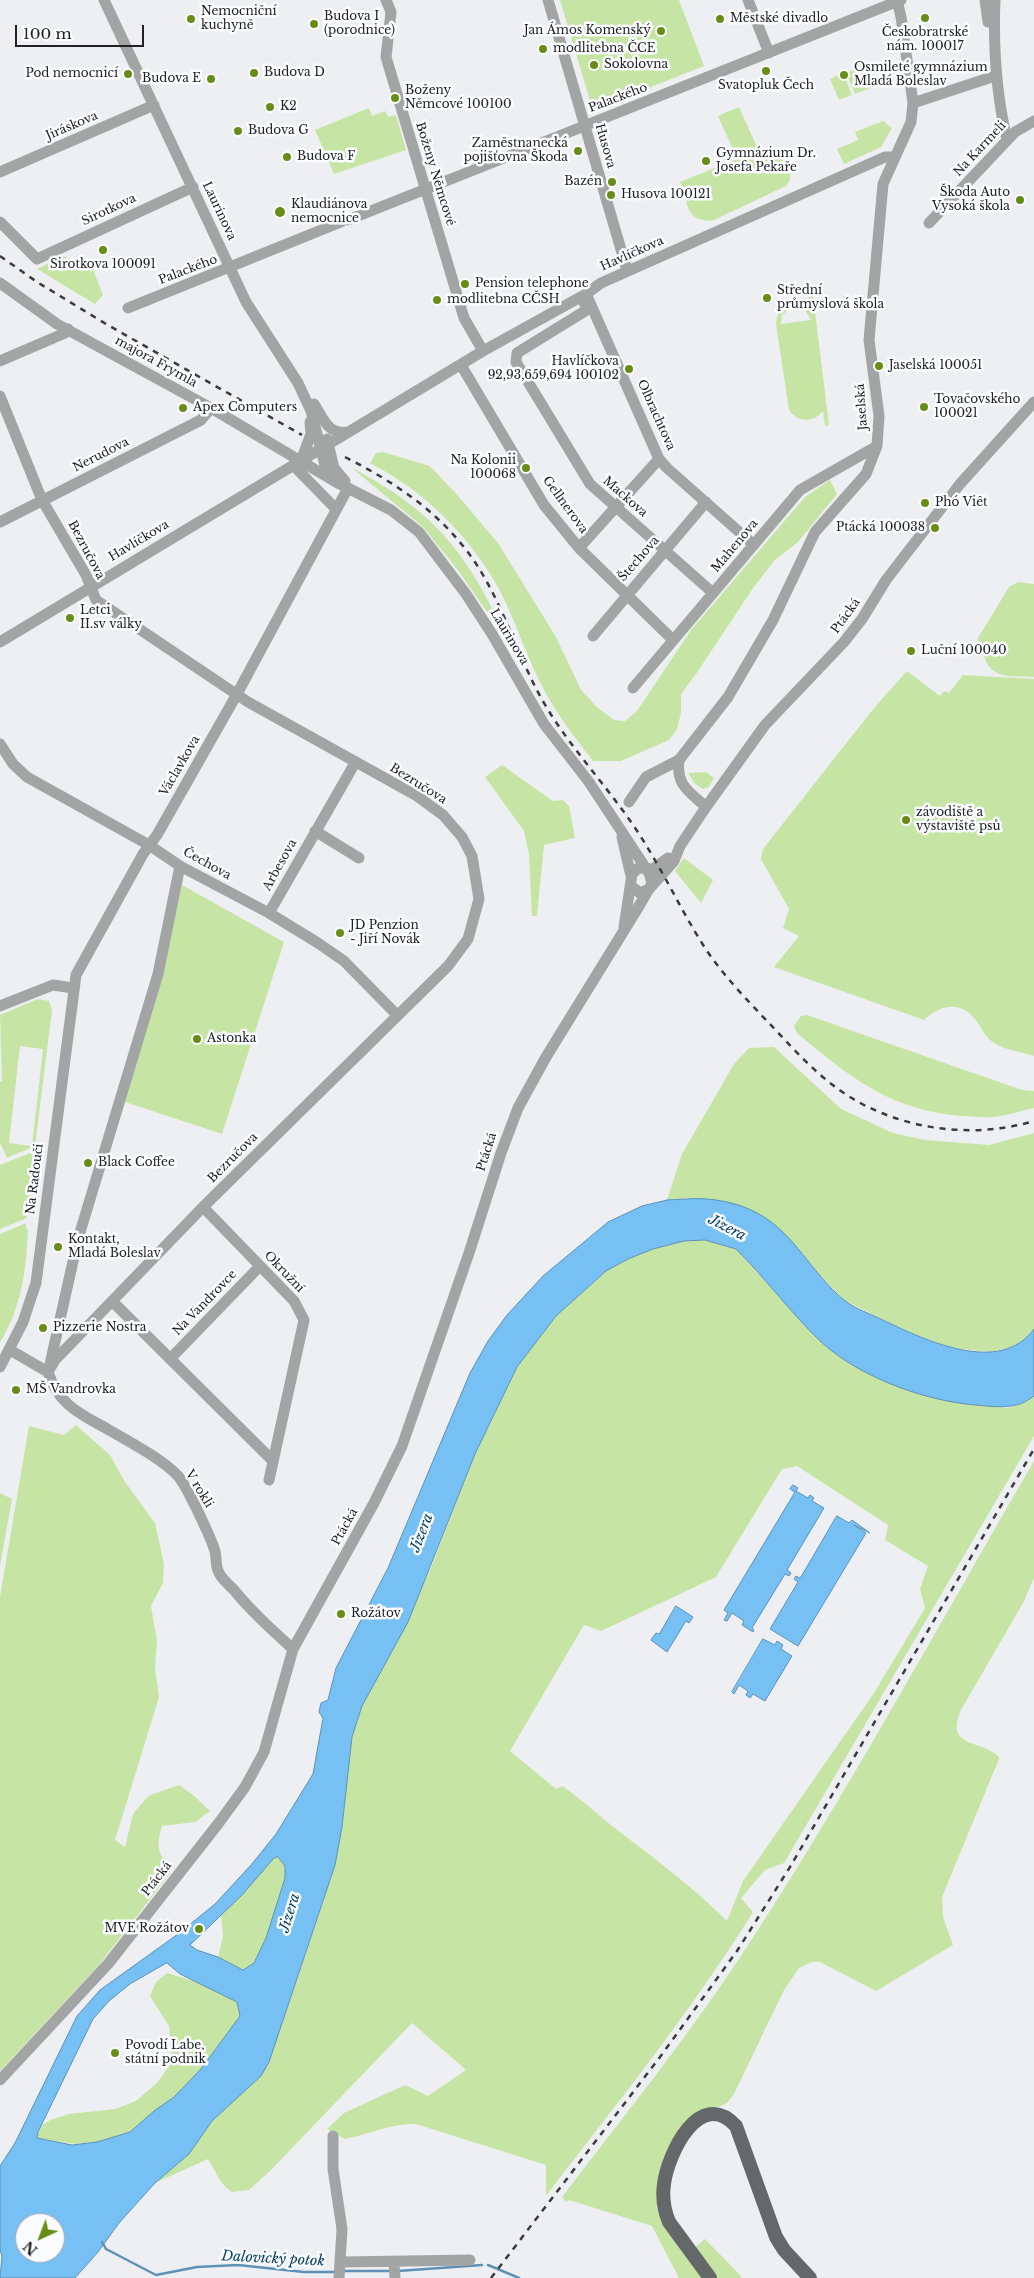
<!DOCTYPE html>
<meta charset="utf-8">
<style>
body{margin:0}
#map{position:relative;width:1034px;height:2278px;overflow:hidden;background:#eeeff2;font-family:"Libre Baskerville",serif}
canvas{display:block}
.north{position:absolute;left:15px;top:2213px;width:50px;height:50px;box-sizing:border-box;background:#fbfcff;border:1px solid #a4a5a7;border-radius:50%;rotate:223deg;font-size:14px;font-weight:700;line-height:20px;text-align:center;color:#222224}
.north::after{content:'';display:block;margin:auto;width:18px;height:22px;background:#688d17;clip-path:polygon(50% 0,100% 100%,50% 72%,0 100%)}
.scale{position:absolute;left:15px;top:25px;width:129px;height:22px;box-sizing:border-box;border:2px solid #222224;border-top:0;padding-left:6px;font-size:15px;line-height:18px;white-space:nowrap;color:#222224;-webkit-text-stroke:4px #fbfcff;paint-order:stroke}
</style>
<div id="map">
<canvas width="1034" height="2278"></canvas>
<div class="north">N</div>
<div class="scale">100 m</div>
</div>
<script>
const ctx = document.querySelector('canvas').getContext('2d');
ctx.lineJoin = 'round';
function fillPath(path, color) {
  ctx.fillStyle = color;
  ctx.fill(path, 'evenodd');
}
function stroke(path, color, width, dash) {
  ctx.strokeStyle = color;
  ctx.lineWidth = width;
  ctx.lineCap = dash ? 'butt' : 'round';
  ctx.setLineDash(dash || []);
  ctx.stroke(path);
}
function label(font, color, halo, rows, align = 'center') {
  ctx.font = font + ' "Libre Baskerville",serif';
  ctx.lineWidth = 5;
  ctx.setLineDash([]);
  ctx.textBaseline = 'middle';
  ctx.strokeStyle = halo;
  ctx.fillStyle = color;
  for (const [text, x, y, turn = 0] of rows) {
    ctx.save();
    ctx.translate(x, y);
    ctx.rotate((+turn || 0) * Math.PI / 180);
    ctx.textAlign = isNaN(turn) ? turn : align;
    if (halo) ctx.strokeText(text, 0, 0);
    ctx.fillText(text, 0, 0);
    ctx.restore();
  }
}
const green = new Path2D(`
 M560,0h119l25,66 -106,42h-4l-3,-4z
 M864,66l9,21 -18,7 -9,-21z
 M843,73l9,22 -13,5 -9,-21z
 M739,107l18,40 -21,9 -18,-40z
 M369,108l3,8 13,-5 3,6 8,-2 10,35 -72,24 -19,-44z
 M883,121l9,7 -11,19 -37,17 -7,-15 21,-9 -3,-8z
 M762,149l15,2 13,13v16l-4,6 -72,34c-22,4 -33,-14 -25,-34l-6,3 -3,-7z
 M62,256l30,11 11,28 -8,9 -58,-35z
 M813,296l16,129 -4,1 -2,-15c-10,12 -25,12 -34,-1l-13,-86c1,-19 17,-26 33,-17l-1,-10zM792,307l13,3 6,10 -30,4 1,-9z
 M383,452l47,14 29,31 39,46 58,94 25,53 17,18 16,12 11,1 12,-10 54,-81 114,-133 25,-17 7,14 -39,48 -24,19 -21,27 -57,86 -15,20v19l-4,16 -8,11 -48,21h-28c-17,-22 -34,-44 -48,-69 -19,-35 -30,-75 -50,-110 -30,-51 -73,-92 -125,-119l6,-10z
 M352,468c87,45 118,90 158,177l-53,-76 -34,-42z
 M1018,582l16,2v93c-21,-1 -43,3 -50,-21 -1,-6 -6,-11 -6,-18l31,-51z
 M907,671l33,25 4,-5 5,2 14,-18 71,4v377c-13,-4 -34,-7 -44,-16 -7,-6 -10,-16 -16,-22 -15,-18 -35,-12 -50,2l-150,-53 25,-31 -16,-8 6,-19 -28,-50 2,-10 111,-141z
 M502,765l51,36 10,-1 6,6 6,32 -31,7 -7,71h-5l-3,-61 -5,-24 -39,-54z
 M706,772l8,6 -5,9 -6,2 -8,-5 -7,-11z
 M684,858l29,22 -12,23 -26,-32z
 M182,885l102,57 -62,192 -100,-33 40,-124z
 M38,999l11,2 3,9 -17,136 -28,12 -7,-15v-61l2,-1 -2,-66zM20,1046l23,3 -11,97 -23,-3z
 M807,1015l215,75 12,1v17c-14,3 -28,8 -41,9 -10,1 -21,-1 -31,-1 -70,-5 -113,-39 -165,-83l-3,-7 7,-10z
 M774,1047l67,62 52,24 32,7 64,5 45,-12v196l-5,7 -14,11 -27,5 -36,-4 -39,-14 -68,-33 -31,-31 -18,-22 -60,-43 -44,-7 -25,2 15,-46 52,-90 15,-16z
 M35,1151l-8,67 -27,11v-64z
 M26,1223v6h2c-2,43 -6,76 -28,114v-109z
 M705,1240l31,9 80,89 33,25 29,14 38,16 50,11 42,4 20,-7 6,-5v40l-250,427 -19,7 -24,28 12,14c-62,100 -136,191 -207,284v-31l-130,-41c-25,-1 -46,10 -71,15l-18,-10 17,-16 61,-28 23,11 38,-26 -54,-47 -142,148 -21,19 -17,2c-14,-10 -15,-19 -24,-33l-53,24 34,-29 23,-33 49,-45 21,-53 40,-118 20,-78 10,-90 10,-31 68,-136 45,-116 42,-87 39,-51 50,-45 22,-12 25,-10 31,-8zM797,1466l91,59 -3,15 43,26 -8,23 5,19 -51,85 -131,188 -16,40c-34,-34 -73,-63 -111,-92 -19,-15 -35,-30 -54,-43l-6,3 -46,-38 74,-126 17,6 115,-54 66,-108z
 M76,1425l34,30 15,27 30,41 9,41 -1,19 -12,23 6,35 -2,27 4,29 -44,143 10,7 8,-33 15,-18 31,-11 13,9 18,17 -15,11 -33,4c-7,23 -3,26 9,46l-72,93 -99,106v-474l29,-171 35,9z
 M1034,1461v117l-11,25 -62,107c-17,39 21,29 38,47v2l-57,138 1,20 10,28 -77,46 -56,-29h-8l-13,6 -15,22 -50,104 -7,9 -26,12 -44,78v16l23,38 22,31h-23l-27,-52 -83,-26 -3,2 -4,-5c61,-80 125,-159 181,-244 104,-159 195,-327 291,-492z
 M0,1493l12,6 -12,67z
 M278,1857l7,9v12l-19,60 -12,25 -11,7 -25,-13 5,-20 -2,-23 21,-19 32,-37z
 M167,1973l37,11 33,18 3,14 -39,53 -27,28 -20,14 -24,21 -33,10 -21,2 -40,-6 6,-13 8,-5 19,-6 46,-5 21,-8 21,-18 15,-21 -3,-36 -19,-30 6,-14z
 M705,2239l34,35 3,4h-29l-20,-29z`);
const water = new Path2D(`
 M686,1199c24,-2 52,3 73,15 36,20 53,60 85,86 11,9 27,14 41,21 40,19 115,55 149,8v67c-17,14 -37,11 -58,9 -53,-4 -123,-30 -161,-69 -27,-27 -51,-59 -79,-87l-31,-9 -21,1 -31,8 -25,10 -22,12 -50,45 -39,51 -42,87 -67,168 -46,84 -10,31 -10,90 -7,38 -66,197 -8,14 -49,45 -23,33 -34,29 -36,40 -21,29 -23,26h-75l2,-22 -2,-6v-84l15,-23 62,-127 23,-26 78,-56 37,-30 36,-39 25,-31 37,-60 10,-56 -4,-6 2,-9 7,-3 8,-32 52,-100 82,-195 18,-32 19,-26 36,-39 65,-54 34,-16 25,-6zM278,1857l7,9v12l-19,60 -12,25 -11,7 -25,-13 -21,-7 -7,-5 52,-50 32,-37zM167,1963l13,11 57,28 3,14 -39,53 -27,28 -20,14 -24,21 -33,10 -25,3 -35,-7 1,-6 55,-113 16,-18 21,-17zM25,2223h30v30h-30z
 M793,1485l5,3 -2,3 12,7 2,-3 4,3 -2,3 12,7 -37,62 4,3 -2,3 -4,-2 -33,54 2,2 -1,2 -11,-7 2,-4 -12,-8 -5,8 -3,-1 4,-7 -4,-3 71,-118 -5,-3z
 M837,1516l12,7 3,-3 18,13 -16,-8 12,8 -68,113 -28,-17 28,-47 -4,-3 2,-3 4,2z
 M676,1606l17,11 -4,6 -3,-2 -19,31 -16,-12 5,-7 3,1z
 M763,1639l12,6 2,-4 6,4 -2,4 11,7 -27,45 -12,-7 -3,4 -4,-3 2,-4 -9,-6 -5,9 -2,-2z`);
const stream = new Path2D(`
 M102,2242l4,7 50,26 41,-8 41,-2 66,7h32
 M488,2265l31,13
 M343,2271h47
 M398,2271l84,-6`);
const minor = new Path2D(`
 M104,0l142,302 52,81 13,28 15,58 7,10
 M386,0l5,12 -5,45 78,261 19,33
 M548,0l79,270
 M748,0l21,53
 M985,0l3,22
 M995,0c-2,48 1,93 12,140
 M913,103l82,-27
 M0,172l154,-67
 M348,220l553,-220
 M0,222l37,37 156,-72
 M929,223l86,-91 19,-11
 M0,283l57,41 154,84 125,74 55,28 28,22 47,62 26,40 52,90 45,58 60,91 3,10 -3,6 -9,4 -8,-6
 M587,296l72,163 8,9 87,77
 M581,297l5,9 -1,5 -68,42 -1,9 74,122 123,109
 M128,308l213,-86
 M0,361l65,-28 3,-4
 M461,365l83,140 35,43 94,92
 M0,396l42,104 44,75 10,25 152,102 169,94 26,19 19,22 10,19 7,43 -11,40 -20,27 -245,241 -148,153 -7,12
 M314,404c10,16 14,31 35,28
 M327,439l7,29 11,13
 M301,461l10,-27 -1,-12
 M293,465l43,44
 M0,522l201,-102 10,-12
 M579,548l80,-89
 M593,636l113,-134
 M0,642l483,-291 103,-57 15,-11 284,-126h10
 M633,688l167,-198 77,-44
 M0,744l13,20 14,13 122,68 31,21 89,47 49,30 26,18 53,54
 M629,802l17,-25 33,-17
 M706,807c-17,-16 -30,-21 -27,-47l49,-63 45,-77 42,-88 51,-58 11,-28 2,-30 -10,-76 14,-156 28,-62 2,-19 -12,-86 -4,-17
 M315,831l44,27
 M622,837l9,39
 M269,913l86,-150
 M624,927l8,-53 6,-6 15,1 15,-11
 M0,1006l53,-21 20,3
 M203,1207l91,94 10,19 -35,160
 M113,1302l159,158
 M10,1350l38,22
 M170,1359l90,-93
 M50,1364l28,-125 80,-265 22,-108
 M0,1367l23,-45 13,-39 40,-308 67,-121 14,-19 80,-141 111,-206
 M48,1372c11,34 33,42 61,58 21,12 53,29 69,46 9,10 33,62 37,75 2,8 0,14 4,22 3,6 10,12 15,17 18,22 38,40 59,59
 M0,2080l108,-116 110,-140 27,-37 19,-35 29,-103 81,-146 28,-57 67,-193 32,-100 17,-45 28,-51 90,-146 13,-22 25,-28 6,-15 26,-39 59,-82 79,-83 18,-23 24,-39 74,-96 74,-82
 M333,2136v33l9,60 -3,49
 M341,2262l129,-2
 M394,2263l1,15`);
const major = new Path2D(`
 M710,2278l-41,-56c-5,-12 -7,-24 -5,-38 4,-31 36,-97 72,-58l40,111 8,13 26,28`);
const rail = new Path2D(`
 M0,256l37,26 69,42 196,111
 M345,457c45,23 86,49 118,89 36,44 50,100 77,150 28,51 70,92 101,141 23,36 41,75 64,111 18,27 41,51 63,74 21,22 42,46 66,64 55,42 134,55 200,35
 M491,2278l169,-221 77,-106 53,-84 244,-418`);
const markers = [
 [925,18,5,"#688d17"],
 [191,19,5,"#688d17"],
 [720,19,5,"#688d17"],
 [314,24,5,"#688d17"],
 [661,31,5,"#688d17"],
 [543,49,5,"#688d17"],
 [594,65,5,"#688d17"],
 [766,71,5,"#688d17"],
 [254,73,5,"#688d17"],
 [128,74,5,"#688d17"],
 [844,75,5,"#688d17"],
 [211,79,5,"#688d17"],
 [395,98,5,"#688d17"],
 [270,107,5,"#688d17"],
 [238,131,5,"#688d17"],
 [578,151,5,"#688d17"],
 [287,157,5,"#688d17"],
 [706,161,5,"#688d17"],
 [612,182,5,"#688d17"],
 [611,195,5,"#688d17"],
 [1020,200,5,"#688d17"],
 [280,212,6,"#688d17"],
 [103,250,5,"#688d17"],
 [465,284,5,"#688d17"],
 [767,298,5,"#688d17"],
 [437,300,5,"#688d17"],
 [879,366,5,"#688d17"],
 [629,369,5,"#688d17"],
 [924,407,5,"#688d17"],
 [183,408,5,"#688d17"],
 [526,468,5,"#688d17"],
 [925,503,5,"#688d17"],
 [935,528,5,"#688d17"],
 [70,618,5,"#688d17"],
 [911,651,5,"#688d17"],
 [906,820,5,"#688d17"],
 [340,933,5,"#688d17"],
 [197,1039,5,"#688d17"],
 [88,1163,5,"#688d17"],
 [58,1247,5,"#688d17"],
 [43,1328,5,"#688d17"],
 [16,1390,5,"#688d17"],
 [341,1614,5,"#688d17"],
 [199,1929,5,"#688d17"],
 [115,2053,5,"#688d17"]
];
const poiNames = [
 ["Nemocniční",201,12],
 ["kuchyně",201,26],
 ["Budova I",324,17],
 ["(porodnice)",324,31],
 ["Městské divadlo",730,19],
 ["Jan Ámos Komenský",651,31,"right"],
 ["Českobratrské",925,33,"center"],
 ["nám. 100017",925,47,"center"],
 ["modlitebna ČCE",553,49],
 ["Sokolovna",604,65],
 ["Osmileté gymnázium",854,68],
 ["Mladá Boleslav",854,82],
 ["Budova D",264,73],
 ["Pod nemocnicí",118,74,"right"],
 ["Budova E",201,79,"right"],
 ["Svatopluk Čech",766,86,"center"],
 ["Boženy",405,91],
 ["Němcové 100100",405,105],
 ["K2",280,107],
 ["Budova G",248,131],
 ["Zaměstnanecká",568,144,"right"],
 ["pojišťovna Škoda",568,158,"right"],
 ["Gymnázium Dr.",716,154],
 ["Josefa Pekaře",716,168],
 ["Budova F",297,157],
 ["Bazén",602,182,"right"],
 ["Škoda Auto",1010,193,"right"],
 ["Vysoká škola",1010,207,"right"],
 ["Husova 100121",621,195],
 ["Klaudiánova",291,205],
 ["nemocnice",291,219],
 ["Sirotkova 100091",103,265,"center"],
 ["Pension telephone",475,284],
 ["Střední",777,291],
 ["průmyslová škola",777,305],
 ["modlitebna CČSH",447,300],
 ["Havlíčkova",619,362,"right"],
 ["92,93,659,694 100102",619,376,"right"],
 ["Jaselská 100051",889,366],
 ["Tovačovského",934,400],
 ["100021",934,414],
 ["Apex Computers",193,408],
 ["Na Kolonii",516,461,"right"],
 ["100068",516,475,"right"],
 ["Phó Viêt",935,503],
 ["Ptácká 100038",925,528,"right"],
 ["Letci",80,611],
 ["II.sv války",80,625],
 ["Luční 100040",921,651],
 ["závodiště a",916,813],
 ["výstaviště psů",916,827],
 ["JD Penzion",350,926],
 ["- Jiří Novák",350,940],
 ["Astonka",207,1039],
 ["Black Coffee",98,1163],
 ["Kontakt,",68,1240],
 ["Mladá Boleslav",68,1254],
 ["Pizzerie Nostra",53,1328],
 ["MŠ Vandrovka",26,1390],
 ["Rožátov",351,1614],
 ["MVE Rožátov",189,1929,"right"],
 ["Povodí Labe,",125,2046],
 ["státní podnik",125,2060]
];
const streetNames = [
 ["Palackého",618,98,-21],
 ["Jiráskova",72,126,-23],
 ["Husova",605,146,74],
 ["Na Karmeli",980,149,-47],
 ["Boženy Němcové",435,174,73],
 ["Sirotkova",109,210,-25],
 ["Laurinova",219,211,65],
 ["Havlíčkova",632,254,-24],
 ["Palackého",188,270,-21],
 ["majora Frymla",156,362,29],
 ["Jaselská",862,407,-94],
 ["Olbrachtova",656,415,66],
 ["Nerudova",101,455,-27],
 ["Mackova",625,497,41],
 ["Gellnerova",565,505,54],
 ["Havlíčkova",139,541,-31],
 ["Mahenova",735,546,-50],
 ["Bezručova",86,550,62],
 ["Štechova",639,559,-49],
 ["Ptácká",846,616,-54],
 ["Laurinova",509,637,59],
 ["Václavkova",180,766,-60],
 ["Bezručova",418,784,32],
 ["Čechova",207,864,29],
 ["Arbesova",280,865,-61],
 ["Ptácká",487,1152,-72],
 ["Bezručova",233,1158,-45],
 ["Na Radouči",35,1179,-83],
 ["Okružní",284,1272,46],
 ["Na Vandrovce",205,1303,-46],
 ["V rokli",199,1489,59],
 ["Ptácká",345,1527,-61],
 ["Ptácká",157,1879,-52]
];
const waterNames = [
 ["Jizera",727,1228,27],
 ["Jizera",422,1533,-69],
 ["Jizera",290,1913,-73],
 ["Dalovický potok",273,2259,3]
];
fillPath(green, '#c6e5a5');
fillPath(water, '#76c0f4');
stroke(water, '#5d91b6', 1);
stroke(stream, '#5d91b6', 2.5);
stroke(minor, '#a3a5a5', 11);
stroke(major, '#656869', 14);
stroke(rail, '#3b3b3d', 2.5, [6, 6]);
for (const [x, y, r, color] of markers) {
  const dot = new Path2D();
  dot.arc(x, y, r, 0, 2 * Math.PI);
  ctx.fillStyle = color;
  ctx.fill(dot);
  stroke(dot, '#fbfcff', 2);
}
label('12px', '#222224', '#fbfcff', poiNames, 'left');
label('12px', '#222224', '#fbfcff', streetNames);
label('italic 14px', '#044163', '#fbfcff', waterNames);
</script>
